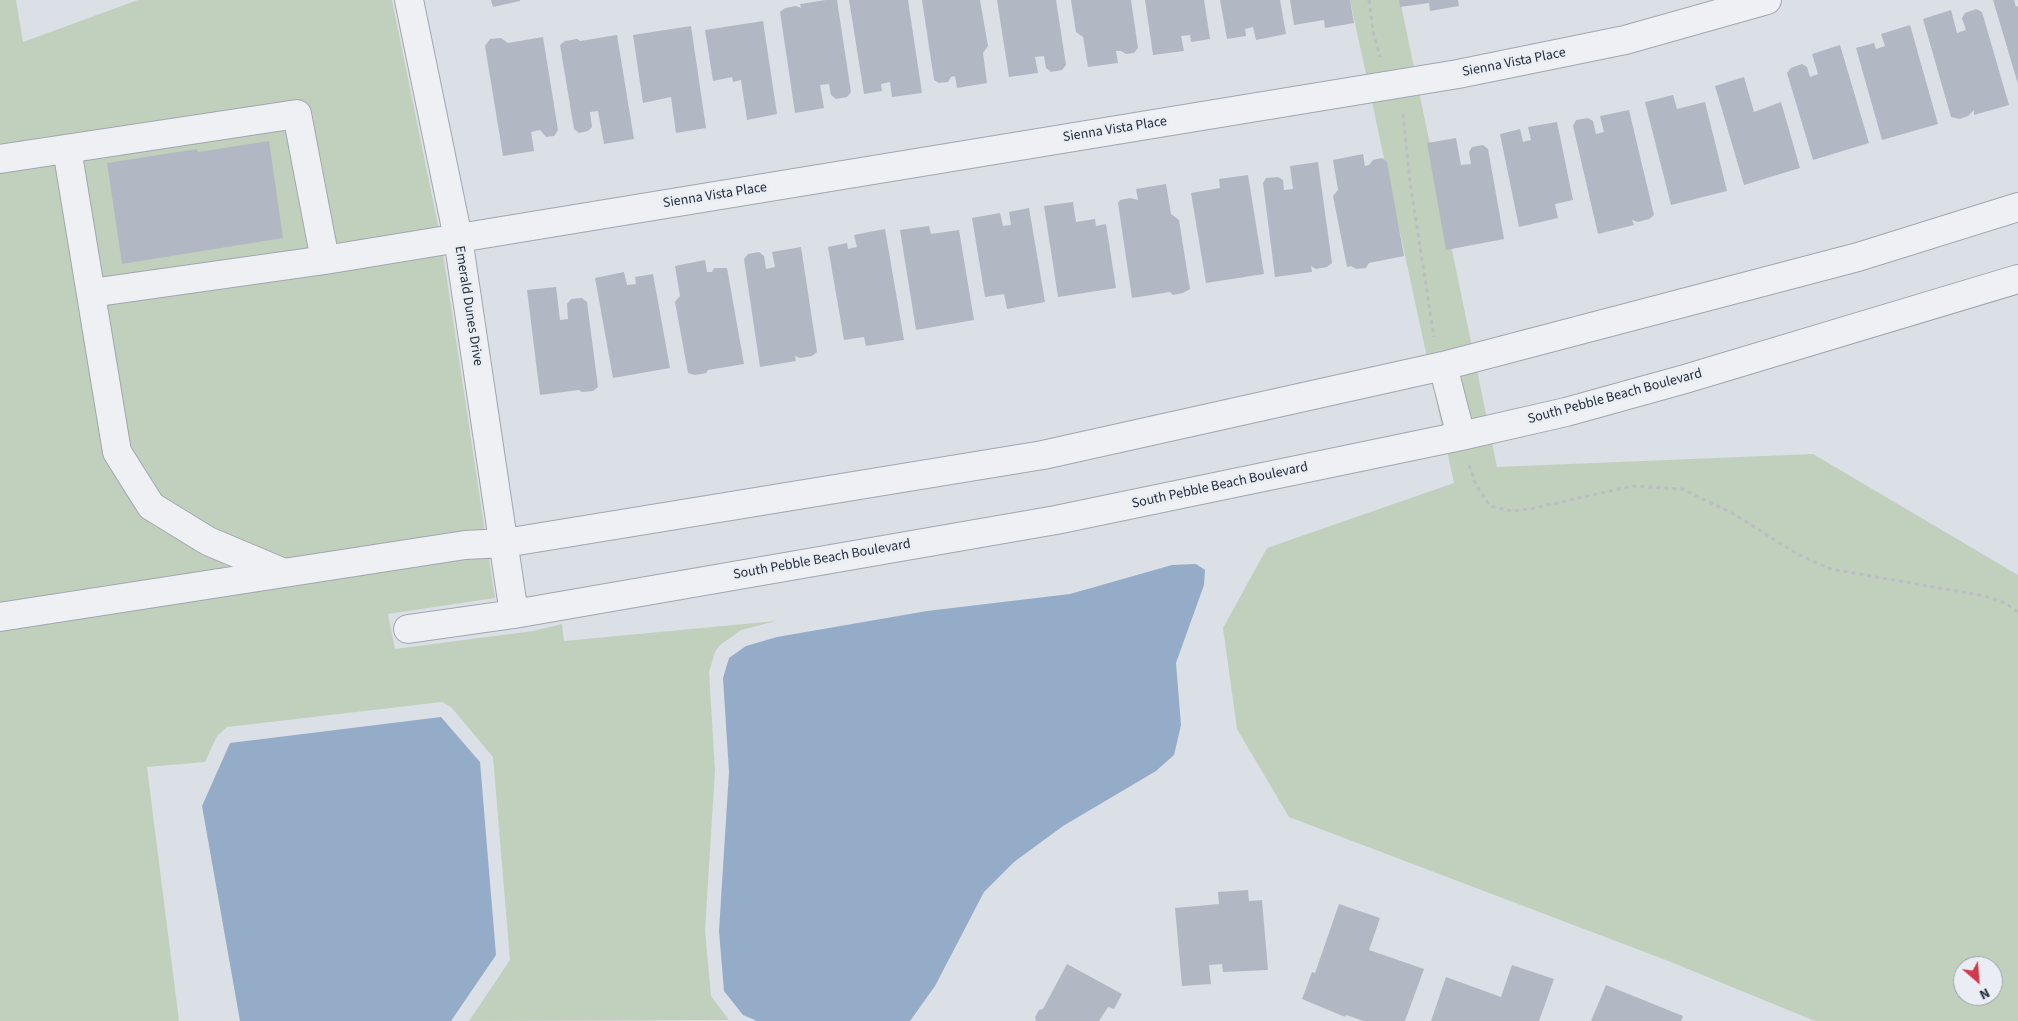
<!DOCTYPE html>
<style>
body{margin:0}
#map{position:relative;width:2018px;height:1021px;overflow:hidden;background:#dbdfe6;font-family:"Source Sans 3",sans-serif}
canvas{display:block}
.north{position:absolute;left:1953px;top:956px;width:50px;height:50px;box-sizing:border-box;background:#eaeef4;border:1px solid #9ba1aa;border-radius:50%;rotate:153deg;font-size:14px;font-weight:700;line-height:20px;text-align:center;color:#252d3c}
.north::after{content:'';display:block;margin:auto;width:18px;height:22px;background:#d13a4d;clip-path:polygon(50% 0,100% 100%,50% 72%,0 100%)}
</style>
<div id="map">
<canvas width="2018" height="1021"></canvas>
<div class="north">N</div>
</div>
<script>
const ctx = document.querySelector('canvas').getContext('2d');
ctx.lineJoin = 'round';
function fillPath(path, color) {
  ctx.fillStyle = color;
  ctx.fill(path, 'evenodd');
}
function stroke(path, color, width, dash) {
  ctx.strokeStyle = color;
  ctx.lineWidth = width;
  ctx.lineCap = dash ? 'butt' : 'round';
  ctx.setLineDash(dash || []);
  ctx.stroke(path);
}
function label(font, color, halo, rows, align = 'center') {
  ctx.font = font + ' "Source Sans 3",sans-serif';
  ctx.lineWidth = 5;
  ctx.setLineDash([]);
  ctx.textBaseline = 'middle';
  ctx.strokeStyle = halo;
  ctx.fillStyle = color;
  for (const [text, x, y, turn = 0] of rows) {
    ctx.save();
    ctx.translate(x, y);
    ctx.rotate((+turn || 0) * Math.PI / 180);
    ctx.textAlign = isNaN(turn) ? turn : align;
    if (halo) ctx.strokeText(text, 0, 0);
    ctx.fillText(text, 0, 0);
    ctx.restore();
  }
}
const green = new Path2D(`
 M0,0h16l7,42 115,-42h254l49,240 54,358 -107,16 7,35 138,-18 29,-7 2,17 212,-20 -35,9 -21,15 -5,7 -6,20 6,98 -10,160 6,66 18,24 -260,1 41,-61 -17,-203 -42,-50 -9,-5 -215,25 -10,9 -12,26 -58,5 32,254h-179z
 M1350,0h50l97,467 316,-13 205,121v446h-203l-144,-59 -382,-145 -52,-88 -14,-101 44,-80 187,-65zM1963,966h30v30h-30z`);
const water = new Path2D(`
 M1196,564l9,6 -1,15 -28,78 5,62 -7,30 -18,16 -93,55 -49,36 -30,30 -49,94 -25,35h-153l-14,-6 -19,-24 -5,-60 10,-159 -6,-94 6,-20 17,-12 31,-9 150,-26 143,-17 102,-29z
 M441,717l39,45 16,193 -45,66h-211l-38,-215 28,-63z`);
const building = new Path2D(`
 M491,0h29v1l-27,6z
 M826,0h11l14,92 -4,5 -11,2 -5,-4 -2,-11 -9,1 4,23 -29,5 -15,-101 5,-4 11,-2 5,2 -1,-4z
 M849,0h59l14,93 -30,4 -2,-15 -9,2 1,7 -18,3z
 M922,0h58l8,46 -5,7 4,30 -30,5 -2,-12 -4,1 -3,5 -9,1 -5,-3z
 M997,0h59l10,65 -4,5 -11,2 -5,-4 -2,-12 -9,1 3,16 -29,4z
 M1071,0h60l7,48 -4,5 -8,1 -5,-3h-5l2,12 -30,4 -5,-30 -7,-5z
 M1145,0h59l6,39 -19,3 -1,-7 -9,1 3,15 -31,4z
 M1220,0h60l6,34 -30,6 -3,-13 -8,2 1,7 -19,3z
 M1290,0h60l4,23 -29,5 -1,-8 -30,5z
 M1399,0h59l1,6 -29,5 -1,-8 -29,4z
 M1993,0h21l2,7 2,-1v78z
 M1976,9l6,3 27,93 -35,10v-5l-6,6 -8,3 -9,-2 -28,-98 28,-9 6,23 9,-3 -4,-12 3,-5z
 M763,21l14,93 -30,6 -6,-40 -8,2 -1,-5 -19,4 -8,-51z
 M1910,25l28,99 -56,16 -26,-92 18,-5 2,6 9,-3 -4,-12z
 M691,26l15,102 -30,5 -5,-36 -28,6 -10,-68z
 M617,35l17,104 -30,5 -6,-33 -8,1 2,15 -4,4 -9,2 -5,-4 -14,-84 5,-4 12,-2 3,2z
 M543,37l15,93 -4,6 -8,1 -6,-7 -9,2 3,19 -31,5 -18,-110 5,-7 11,-1 7,5z
 M1840,45l29,98 -56,17 -26,-87 4,-5 11,-4 5,3 3,10 8,-3 -6,-20z
 M1744,77l10,35 27,-10 19,66 -56,17 -29,-99z
 M1673,95l4,14 28,-7 22,89 -56,14 -26,-103z
 M1629,110l25,105 -5,4 -11,3 -6,-2 2,5 -36,9 -25,-108 3,-6 12,-2 5,3 3,13 8,-2 -4,-16z
 M1557,122l16,78 -18,4 3,14 -39,9 -19,-93 20,-5 3,13 8,-2 -3,-13z
 M1456,138l5,27 10,-1 -2,-12 3,-5 11,-2 5,4 16,90 -58,11 -19,-107z
 M269,141l14,97 -161,26 -15,-101 90,-14 1,3z
 M1363,154l2,12 4,-1 4,-5 9,-2 5,4 17,94 -35,7 -3,5 -10,1 -5,-3 -4,1 -14,-71 5,-6 -5,-30z
 M1318,162l14,101 -5,4 -11,2 -5,-3 1,6 -37,5 -12,-94 3,-5 12,-1 5,3 1,10 9,-1 -3,-23z
 M1248,175l16,99 -58,9 -15,-90 29,-5 -1,-9z
 M1166,184l5,30 8,6 11,69 -7,4 -10,2 -3,-3 -38,6 -14,-95 2,-3 10,-2 8,2 -2,-11z
 M1073,202l3,20 19,-3 1,7 10,-2 10,64 -58,9 -14,-91z
 M1029,208l16,94 -38,7 -3,-15 -19,3 -13,-79 28,-5 3,13 8,-1 -2,-13z
 M929,226l2,8 28,-4 15,90 -58,10 -16,-100z
 M885,229l19,111 -38,6 -2,-9 -20,3 -16,-93 19,-4 1,6 9,-2 -3,-12z
 M801,247l16,105 -5,4 -12,2 -5,-2 1,5 -36,6 -16,-108 4,-5 11,-2 5,4 2,13 9,-2 -3,-15z
 M705,260l2,12h5l2,-4h13l17,96 -36,6 -2,3 -11,2 -7,-2 -13,-71 5,-6 -5,-30z
 M624,272l3,13 9,-1 -1,-7 18,-3 17,94 -57,10 -18,-100z
 M556,287l4,33 8,-1 -1,-15 4,-5 11,-1 5,4 11,85 -5,4 -11,1 -3,-2 -39,5 -13,-105z
 M1248,890l1,11 13,-1 6,70 -45,2 -1,-8 -13,1 2,19 -29,2 -7,-78 44,-4 -1,-12z
 M1339,904l41,14 -11,32 55,19 -19,52h-41l-18,-6 -1,2 -43,-18 10,-27 3,1z
 M1067,964l55,30 -8,15 -6,-2 -9,14h-63l-1,-4 4,-7 4,-1z
 M1512,965l42,14 -15,42h-108l15,-44 55,20z
 M1606,985l77,31 -2,5h-90z`);
const path = new Path2D(`
 M1369,0l4,31 7,26
 M1403,114l7,68 24,155
 M1469,465l7,20 14,21 22,5 18,-2 102,-23 50,3 50,24 67,42 32,14 154,27 20,7 13,9`);
const minor = new Path2D(`
 M409,0l49,238 56,376
 M67,149l50,303 34,54 57,35 76,32
 M0,159l297,-45 28,146
 M91,293l234,-33 1133,-186 167,-34 142,-40
 M1443,366l18,70
 M0,617l465,-72 40,-2 538,-88 400,-89 415,-109 160,-50
 M408,629l106,-15 542,-94 405,-84 105,-24 119,-33 333,-100`);
const streetNames = [
 ["Sienna Vista Place",1514,63,-11],
 ["Sienna Vista Place",1115,130,-9],
 ["Sienna Vista Place",715,196,-9],
 ["Emerald Dunes Drive",468,306,81],
 ["South Pebble Beach Boulevard",1615,397,-15],
 ["South Pebble Beach Boulevard",1220,486,-12],
 ["South Pebble Beach Boulevard",822,560,-10]
];
fillPath(green, '#c1d0bc');
fillPath(water, '#94acc8');
fillPath(building, '#b2b8c3');
stroke(minor, '#a1a6b0', 30);
stroke(path, '#babdc4', 3, [4, 4]);
stroke(minor, '#eef0f4', 28);
label('14px', '#252d3c', '#eaeef4', streetNames);
</script>
